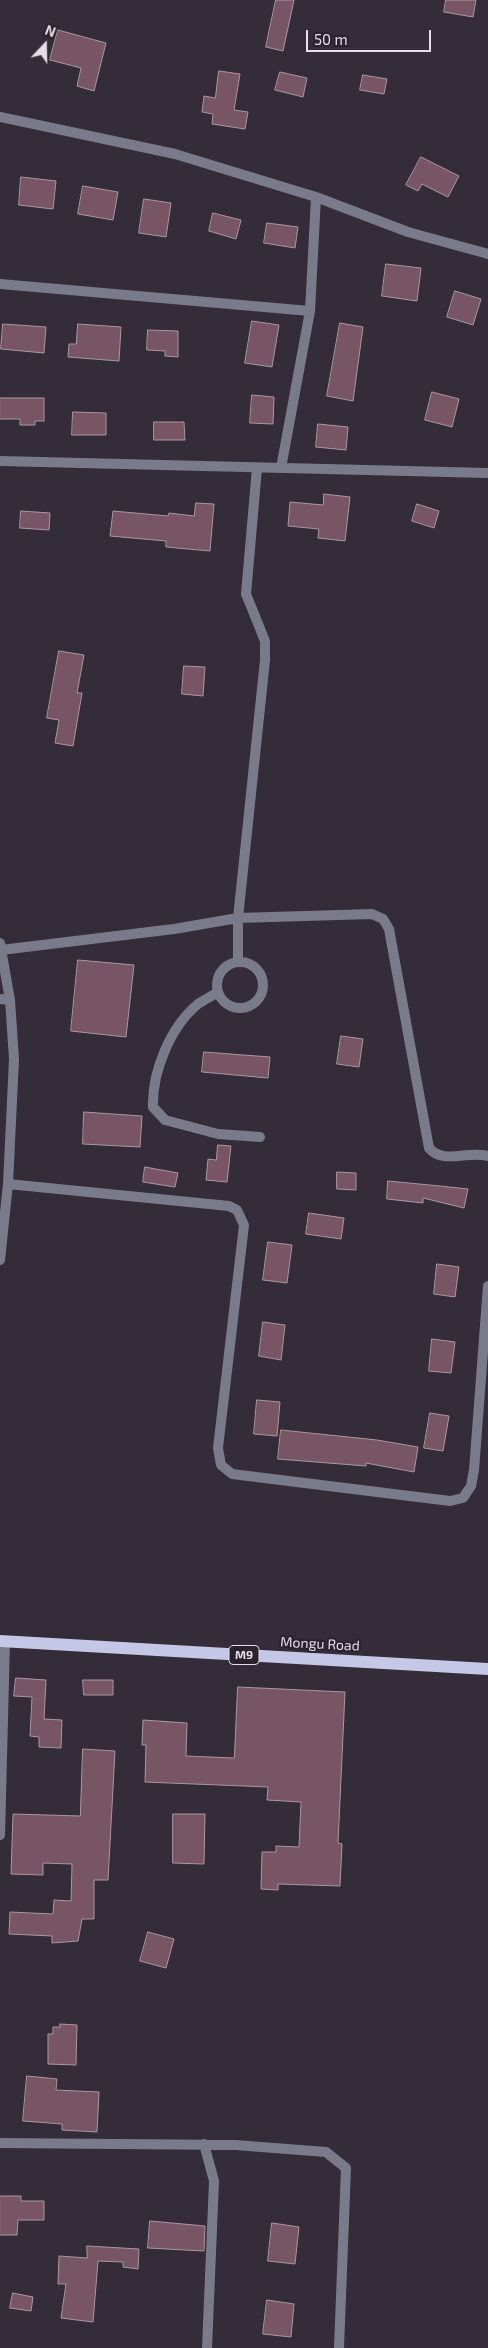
<!DOCTYPE html>
<style>
body{margin:0}
#map{position:relative;width:488px;height:2348px;overflow:hidden;background:#342c39;font-family:"Exo 2",sans-serif}
canvas{display:block}
.north{position:absolute;left:20px;top:20px;width:50px;height:50px;-webkit-text-stroke:4px #2a222e;paint-order:stroke;rotate:21deg;font-size:14px;font-weight:700;line-height:20px;text-align:center;color:#e4dee7}
.north::after{content:'';display:block;margin:auto;width:18px;height:22px;background:#e4dee7;clip-path:polygon(50% 0,100% 100%,50% 72%,0 100%)}
.scale{position:absolute;left:306px;top:30px;width:125px;height:22px;box-sizing:border-box;border:2px solid #e4dee7;border-top:0;padding-left:6px;font-size:15px;line-height:18px;white-space:nowrap;color:#e4dee7;-webkit-text-stroke:4px #2a222e;paint-order:stroke}
</style>
<div id="map">
<canvas width="488" height="2348"></canvas>
<div class="north">N</div>
<div class="scale">50 m</div>
</div>
<script>
const ctx = document.querySelector('canvas').getContext('2d');
ctx.lineJoin = 'round';
function fillPath(path, color) {
  ctx.fillStyle = color;
  ctx.fill(path, 'evenodd');
}
function stroke(path, color, width, dash) {
  ctx.strokeStyle = color;
  ctx.lineWidth = width;
  ctx.lineCap = dash ? 'butt' : 'round';
  ctx.setLineDash(dash || []);
  ctx.stroke(path);
}
function label(font, color, halo, rows, align = 'center') {
  ctx.font = font + ' "Exo 2",sans-serif';
  ctx.lineWidth = 4;
  ctx.setLineDash([]);
  ctx.textBaseline = 'middle';
  ctx.strokeStyle = halo;
  ctx.fillStyle = color;
  for (const [text, x, y, turn = 0] of rows) {
    ctx.save();
    ctx.translate(x, y);
    ctx.rotate((+turn || 0) * Math.PI / 180);
    ctx.textAlign = isNaN(turn) ? turn : align;
    if (halo) ctx.strokeText(text, 0, 0);
    ctx.fillText(text, 0, 0);
    ctx.restore();
  }
}
const building = new Path2D(`
 M276,0h18l-11,51 -17,-4z
 M446,0h30l-3,17 -29,-5z
 M58,30l48,13 -12,48 -17,-5 4,-18 -31,-8z
 M219,71l21,3 -6,36 14,2 -3,17 -33,-5 1,-10 -11,-2 2,-16 11,2z
 M280,72l27,6 -4,19 -28,-7z
 M363,75l24,4 -3,15 -24,-4z
 M421,157l38,19 -11,21 -26,-13 -4,7 -12,-6z
 M21,177l35,4 -3,28 -34,-4z
 M83,186l35,6 -5,28 -35,-6z
 M144,199l27,4 -5,34 -27,-4z
 M213,213l28,7 -5,19 -27,-8z
 M267,223l31,4 -3,21 -31,-5z
 M386,264l35,4 -4,33 -35,-5z
 M455,291l26,8 -8,26 -26,-8z
 M252,321l27,4 -7,42 -27,-4z
 M340,323l23,4 -10,74 -26,-5z
 M3,324l43,3 -2,26 -43,-4z
 M78,324l43,3 -2,34 -51,-4 1,-13h7z
 M148,330l30,1v26l-13,-1v-5l-18,-1z
 M432,392l27,7 -7,28 -27,-7z
 M252,395l22,2 -1,27 -23,-1z
 M0,398h44v23h-9v4h-15v-6h-20z
 M73,412l33,1v22h-34z
 M154,422h30l1,18h-31z
 M318,424l30,3 -2,23 -30,-3z
 M324,494l26,3 -5,44 -27,-3 1,-9 -31,-3 2,-24 33,3z
 M196,503l18,1 -4,47 -44,-4v-6l-56,-5 3,-25 55,5 1,-3 25,3z
 M417,504l22,7 -5,17 -22,-7z
 M21,511l29,2 -1,17 -29,-2z
 M59,651l25,4 -7,38h5l-9,53 -18,-3 4,-23 -12,-2z
 M184,666l21,1 -2,29 -21,-2z
 M78,960l56,5 -8,72 -55,-6z
 M341,1036l22,3 -4,28 -22,-3z
 M204,1052l66,5 -2,21 -66,-6z
 M84,1112l58,4 -2,31 -57,-3z
 M218,1145l13,1 -4,36 -21,-2 2,-21 8,1z
 M145,1167l33,6 -3,14 -32,-5z
 M337,1172l19,1v17l-19,-1z
 M388,1181l52,5 28,3 -4,19 -41,-10v5l-36,-4z
 M309,1213l35,5 -3,21 -35,-5z
 M268,1242l24,3 -5,38 -24,-3z
 M437,1264l22,3 -4,30 -21,-3z
 M263,1322l22,3 -4,35 -22,-4z
 M432,1339l23,3 -4,31 -22,-2z
 M257,1400l23,2 -3,34 -23,-2z
 M430,1413l19,3 -6,35 -19,-3z
 M281,1430l96,10 41,7 -4,25 -48,-9v3l-88,-7z
 M16,1678l30,2 -2,39 18,1 -1,28 -22,-1v-10l-9,-1 2,-39 -18,-1z
 M83,1680h30v15h-29z
 M238,1687l107,5 -7,151 4,1 -2,42 -62,-2v6l-17,-1 1,-37h14v-6l23,1 2,-45 -34,-2 1,-13 -123,-5 1,-37h-4l1,-25 44,3 -1,33 48,2z
 M83,1749l32,2 -7,129h-14v39h-12l-4,22 -26,2v-7l-43,-2 1,-22 43,2 1,-14 17,1 1,-37 -29,-1v12l-32,-1 2,-60 67,2z
 M173,1814h32l-1,50 -31,-1z
 M148,1932l26,7 -8,29 -26,-7z
 M60,2024l17,1 -1,40 -28,-1v-30h5v-7h7z
 M27,2076l30,3 -1,11 43,2 -2,40 -35,-2v-6l-39,-3z
 M0,2196h21v5h23v19h-26l-1,15h-17z
 M150,2221l55,5 -1,25 -56,-3z
 M272,2223l27,4 -4,37 -27,-3z
 M87,2246l52,3 -1,20 -15,-2v-5l-25,-1 -5,61 -32,-4 5,-34h-8l1,-28 28,2z
 M13,2293l20,4 -2,14 -21,-3z
 M267,2300l27,4 -3,33 -28,-3z`);
const street = new Path2D(`
 M0,117l175,37 141,43 92,35 80,22
 M0,284l310,27
 M0,461l488,12
 M281,468l29,-157 6,-114
 M0,943l10,57 4,59 -6,125 -8,76
 M1,950l173,-21 64,-11 27,-258v-19l-19,-47 11,-126
 M217 985a23 23 0 1 1 46 0a23 23 0 1 1-46 0Z
 M238,962v-44l134,-4 11,5 6,10 40,219c14,17 40,2 59,8
 M218,992c-6,4 -14,8 -20,12 -28,23 -46,68 -45,103l12,13 53,14 42,3
 M0,999l10,1
 M8,1184l221,22 8,4 7,15 -26,223 3,17 11,9 218,27 13,-3 8,-12 3,-16 14,-184
 M0,1835l5,-193
 M0,2143l235,2 91,7 20,16 -7,180
 M204,2144l10,37 -7,167`);
const primary = new Path2D(`
 M0,1641l488,28`);
const shields = [
 [244,1655,30]
];
const shieldNames = [
 ["M9",244,1655]
];
const streetNames = [
 ["Mongu Road",320,1644,3]
];
fillPath(building, '#775565');
stroke(building, '#ab97a0', 1);
stroke(street, '#7a7b8a', 10);
stroke(primary, '#c4c8e6', 12);
for (const [x, y, w] of shields) {
  const box = new Path2D();
  box.roundRect(x - w / 2, y - 9.5, w, 19, 4);
  ctx.fillStyle = '#2a222e';
  ctx.fill(box);
  stroke(box, '#e4dee7', 1);
}
label('bold 12px', '#e4dee7', null, shieldNames);
label('14px', '#e4dee7', '#2a222e', streetNames);
</script>
